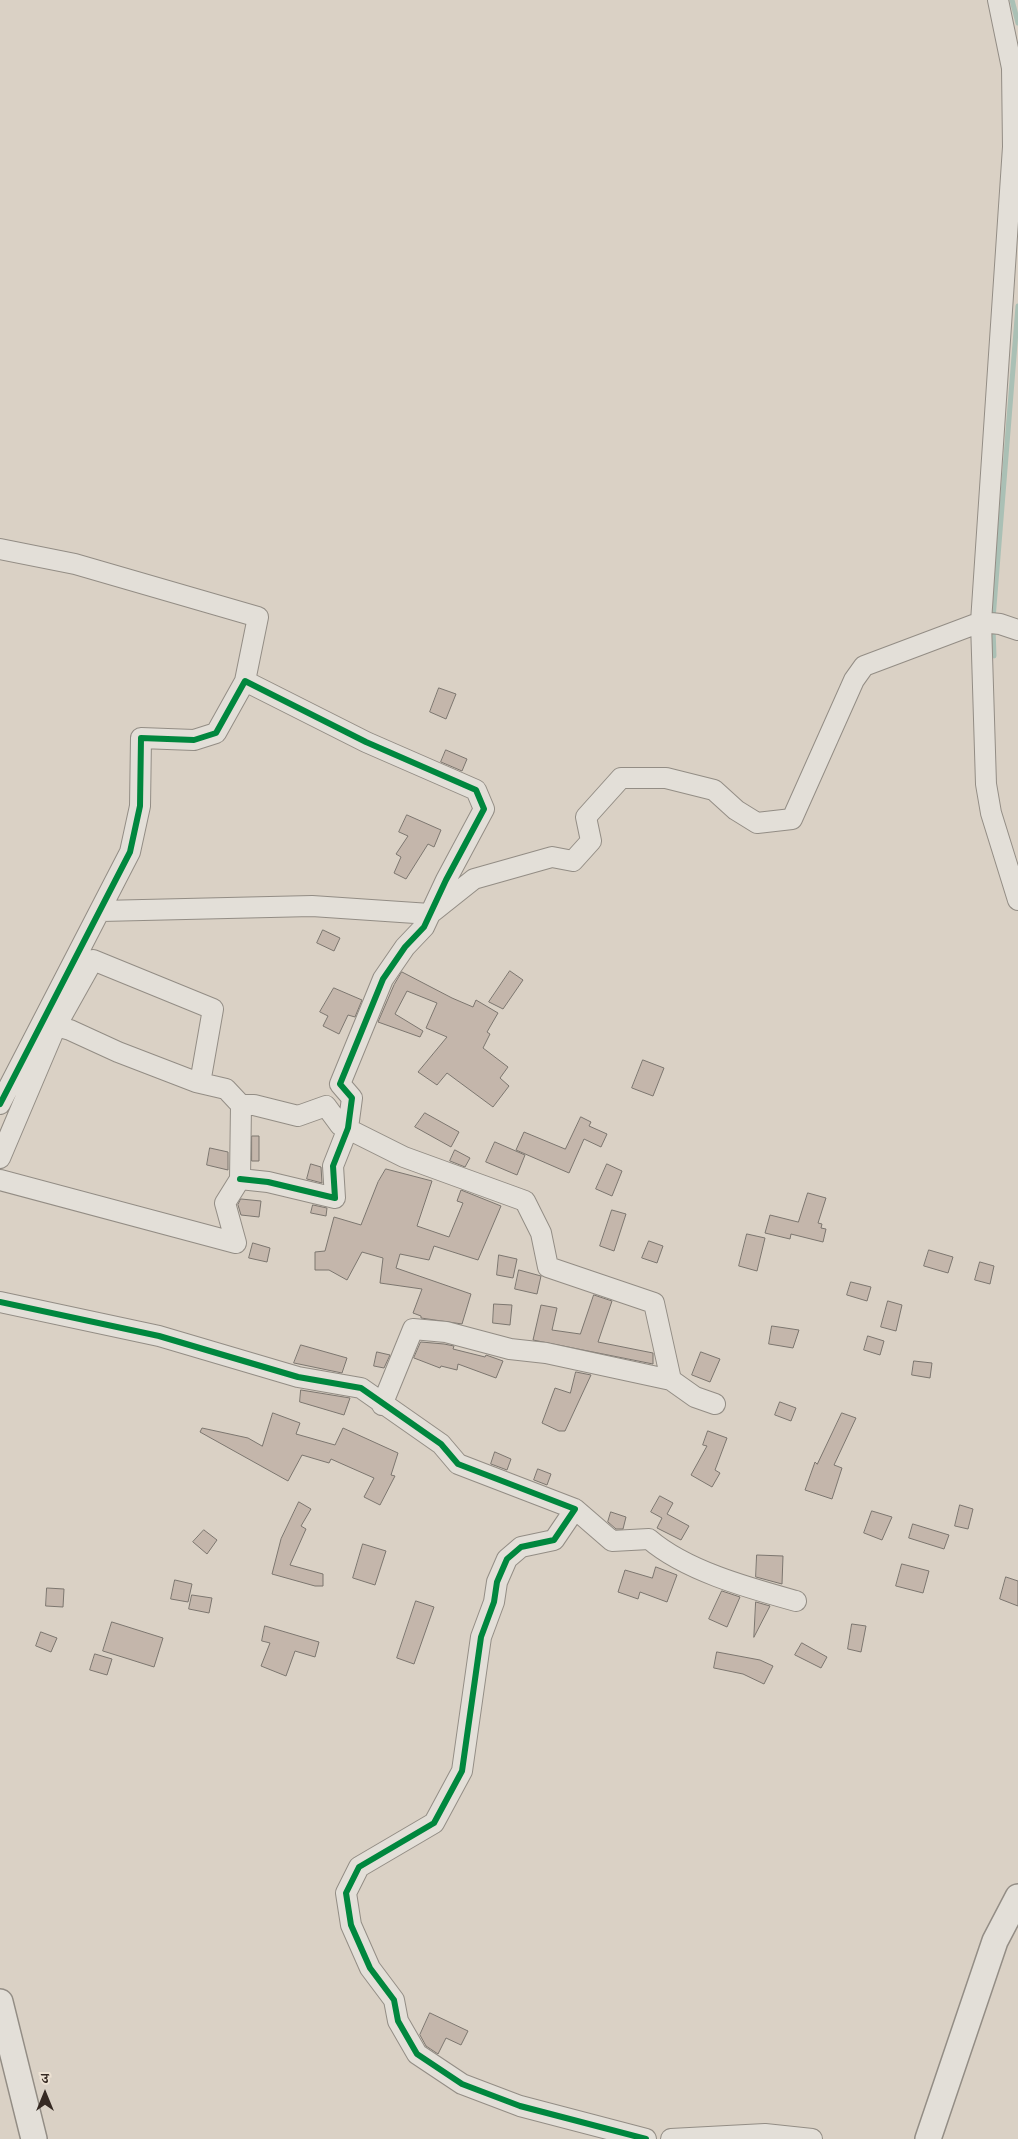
<!DOCTYPE html>
<meta charset="utf-8">
<style>
body{margin:0}
#map{position:relative;width:1018px;height:2139px;overflow:hidden;background:#dad1c5;font-family:"IM FELL French Canon","Noto Serif Devanagari",serif}
canvas{display:block}
.north{position:absolute;left:20px;top:2069px;width:50px;height:50px;-webkit-text-stroke:4px #ede2d3;paint-order:stroke;rotate:0deg;font-size:14px;font-weight:700;line-height:20px;text-align:center;color:#362a23}
.north::after{content:'';display:block;margin:auto;width:18px;height:22px;background:#362a23;clip-path:polygon(50% 0,100% 100%,50% 72%,0 100%)}
</style>
<div id="map">
<canvas width="1018" height="2139"></canvas>
<div class="north">उ</div>
</div>
<script>
const ctx = document.querySelector('canvas').getContext('2d');
ctx.lineJoin = 'round';
function stroke(path, color, width, dash) {
  ctx.strokeStyle = color;
  ctx.lineWidth = width;
  ctx.lineCap = dash ? 'butt' : 'round';
  ctx.setLineDash(dash || []);
  ctx.stroke(path);
}
function fillPath(path, color) {
  ctx.fillStyle = color;
  ctx.fill(path, 'evenodd');
}
const stream = new Path2D(`
 M1012,0l6,23
 M993,619l25,-313
 M993,628l1,28`);
const building = new Path2D(`
 M439,688l17,6 -10,25 -16,-7z
 M446,750l21,9 -5,12 -21,-9z
 M407,815l34,15 -7,17 -6,-3 -22,35 -12,-6 7,-16 -5,-3 12,-18 -9,-4z
 M323,930l17,8 -6,13 -17,-8z
 M510,971l13,9 -20,29 -14,-7z
 M402,972l50,26 21,9 3,-7 22,13 -11,19 3,2 -7,14 25,19 -8,11 9,8 -16,21 -46,-34 -10,12 -19,-13 29,-35 -21,-9 11,-25 -30,-12 -12,23 28,17 -3,6 -42,-15 16,-37z
 M334,988l28,12 -7,17 -7,-2 -9,19 -16,-8 5,-10 -8,-4z
 M643,1060l21,8 -11,28 -21,-8z
 M425,1113l34,19 -8,15 -36,-20z
 M581,1117l10,5 -2,4 18,8 -6,13 -17,-8 -15,34 -53,-23 8,-18 41,17z
 M252,1136h7v25h-7z
 M495,1142l30,13 -8,20 -31,-13z
 M210,1148l18,4v18l-21,-5z
 M455,1150l15,8 -5,9 -15,-6z
 M311,1164l10,3 1,16 -15,-4z
 M607,1164l15,7 -10,25 -16,-7z
 M386,1169l46,12 -15,45 32,11 14,-34 -6,-2 4,-11 40,16 -23,54 -44,-14 -5,14 -29,-6 -4,14 75,26 -9,30 -41,-6v-2l-8,-3 9,-24 -42,-6 3,-25 -21,-6 -15,28 -18,-10h-14v-18l10,-1 9,-34 27,8 17,-43z
 M808,1193l18,5 -8,25 4,1 -1,4 5,1 -3,13 -32,-8 -1,5 -25,-6 5,-18 28,7z
 M241,1199l20,2 -2,16 -18,-2 -3,-10z
 M313,1205l14,3 -1,8 -15,-3z
 M612,1210l14,4 -12,37 -14,-5z
 M747,1234l18,4 -8,33 -18,-5z
 M649,1241l14,5 -6,17 -15,-5z
 M253,1243l17,5 -3,14 -18,-4z
 M929,1250l24,7 -5,16 -24,-7z
 M499,1255l18,4 -4,19 -16,-3z
 M980,1262l14,4 -4,18 -15,-4z
 M519,1270l22,6 -4,18 -22,-5z
 M851,1282l20,5 -4,14 -20,-6z
 M594,1295l18,6 -14,41 55,11v11l-120,-24 8,-35 16,3 -5,22 28,4z
 M888,1301l14,4 -6,26 -15,-4z
 M494,1304l18,1 -2,20 -17,-2z
 M772,1326l27,4 -6,18 -24,-4z
 M868,1336l16,5 -4,14 -16,-5z
 M421,1342l23,2 10,2 -1,3 32,8 1,-2 17,6 -7,17 -38,-14 -1,6 -16,-4 -1,2 -26,-10z
 M301,1345l46,13 -5,15 -48,-10z
 M377,1352l13,3 -6,13 -10,-2z
 M701,1352l19,7 -10,23 -18,-7z
 M914,1361l18,2 -2,15 -18,-3z
 M576,1372l15,3 -26,56h-6l-17,-8 13,-35 15,5z
 M301,1390l49,8 -6,17 -44,-13z
 M780,1402l16,6 -5,13 -16,-6z
 M273,1413l27,10 -4,11 39,11 8,-17 55,25 -7,22 4,1 -15,29 -16,-8 10,-19 -43,-19 -2,4 -27,-8 -14,26 -88,-49 2,-4 46,10 14,8z
 M842,1413l14,5 -22,47 8,3 -10,31 -27,-9 10,-28 2,2z
 M708,1431l19,7 -12,32 5,3 -8,14 -21,-12 16,-29 -4,-1z
 M495,1452l16,7 -4,11 -16,-6z
 M538,1469l13,5 -4,11 -13,-5z
 M660,1496l13,7 -6,11 22,12 -8,14 -24,-12 5,-10 -11,-6z
 M299,1502l12,7 -10,17 5,3 -16,36 33,9v12h-8l-43,-12 9,-35z
 M960,1505l13,4 -5,20 -13,-3z
 M872,1511l20,6 -10,23 -18,-7z
 M611,1512l15,5 -3,12h-7l-8,-7z
 M913,1524l36,11 -5,14 -35,-11z
 M204,1530l13,10 -10,14 -14,-12z
 M363,1544l23,7 -11,34 -22,-7z
 M757,1555l26,1 -1,28 -26,-7z
 M902,1564l27,7 -6,22 -27,-7z
 M656,1567l21,8 -10,27 -27,-10 -2,7 -20,-7 7,-22 27,8z
 M1006,1577l12,4v25l-18,-7z
 M175,1580l17,4 -4,18 -17,-3z
 M47,1588l17,1 -1,18 -17,-1z
 M722,1591l18,6 -13,30 -18,-8z
 M192,1595l20,3 -3,15 -20,-4z
 M416,1601l18,6 -20,57 -17,-6z
 M756,1602l14,4 -16,31z
 M112,1622l51,16 -9,29 -51,-16z
 M852,1624l14,2 -5,26 -13,-3z
 M265,1626l54,16 -4,15 -20,-6 -9,25 -25,-10 9,-23 -8,-2z
 M41,1632l16,6 -6,14 -15,-6z
 M802,1643l25,14 -6,11 -26,-13z
 M717,1652l43,8 13,6 -9,18 -21,-10 -29,-6z
 M95,1654l17,5 -5,16 -17,-5z
 M430,2013l38,18 -7,14 -15,-7 -8,16 -12,-8 -6,-11z`);
const minor = new Path2D(`
 M998,0l14,68 1,79 -32,475 5,162 5,29 27,87
 M0,549l75,15 183,53 -13,64
 M101,911l211,-5 118,8 44,-35 78,-22 21,4 18,-20 -5,-24 35,-39h45l48,12 22,20 21,13 35,-4 62,-139 10,-14 117,-44 19,2 18,6
 M56,1026l37,-66 120,49 -13,74
 M0,1104l130,-252 10,-46 1,-68 53,2 22,-7 29,-52 121,61 110,48 8,19 -38,71 -22,47 -19,20 -22,32 -43,105 12,14 -4,30 -15,38 2,32 -67,-16 -28,-3
 M241,1105h13l44,11 28,-10 14,19 64,32 121,44 16,32 7,34 106,36 17,77 -125,-27 -36,-4 -64,-17 -33,-3 -31,76
 M0,1158l56,-132 14,4 48,22 78,30 30,7 15,16 -1,74 -15,24 11,40 -236,-63
 M0,1302l159,34 139,41 63,11 80,56 17,20 117,45 -21,31 -33,7 -14,12 -10,23 -3,20 -13,35 -19,134 -28,52 -75,44 -13,26 5,32 19,43 24,32 4,21 19,33 45,30 58,22 126,33
 M671,1380l24,17 20,7
 M575,1509l37,32 37,-2c37,32 100,49 147,62
 M671,2139l94,-5 47,5`);
const tertiary = new Path2D(`
 M0,2002l34,137
 M928,2139l67,-198 23,-44`);
const cycleway = new Path2D(`
 M0,1104l130,-252 10,-46 1,-68 53,2 22,-7 29,-52 121,61 110,48 8,19 -38,71 -22,47 -19,20 -22,32 -43,105 12,14 -4,30 -15,38 2,32 -67,-16 -28,-3
 M0,1302l159,34 139,41 63,11 80,56 17,20 117,45 -21,31 -33,7 -14,12 -10,23 -3,20 -13,35 -19,134 -28,52 -75,44 -13,26 5,32 19,43 24,32 4,21 19,33 45,30 58,22 126,33`);
stroke(stream, '#aac0b5', 5);
fillPath(building, '#c4b6ab');
stroke(building, '#7c766f', 1);
stroke(minor, '#938d85', 22);
stroke(tertiary, '#938d85', 28);
stroke(minor, '#e3dfd8', 20);
stroke(tertiary, '#e3dfd8', 25);
stroke(cycleway, '#00873e', 6);
</script>
